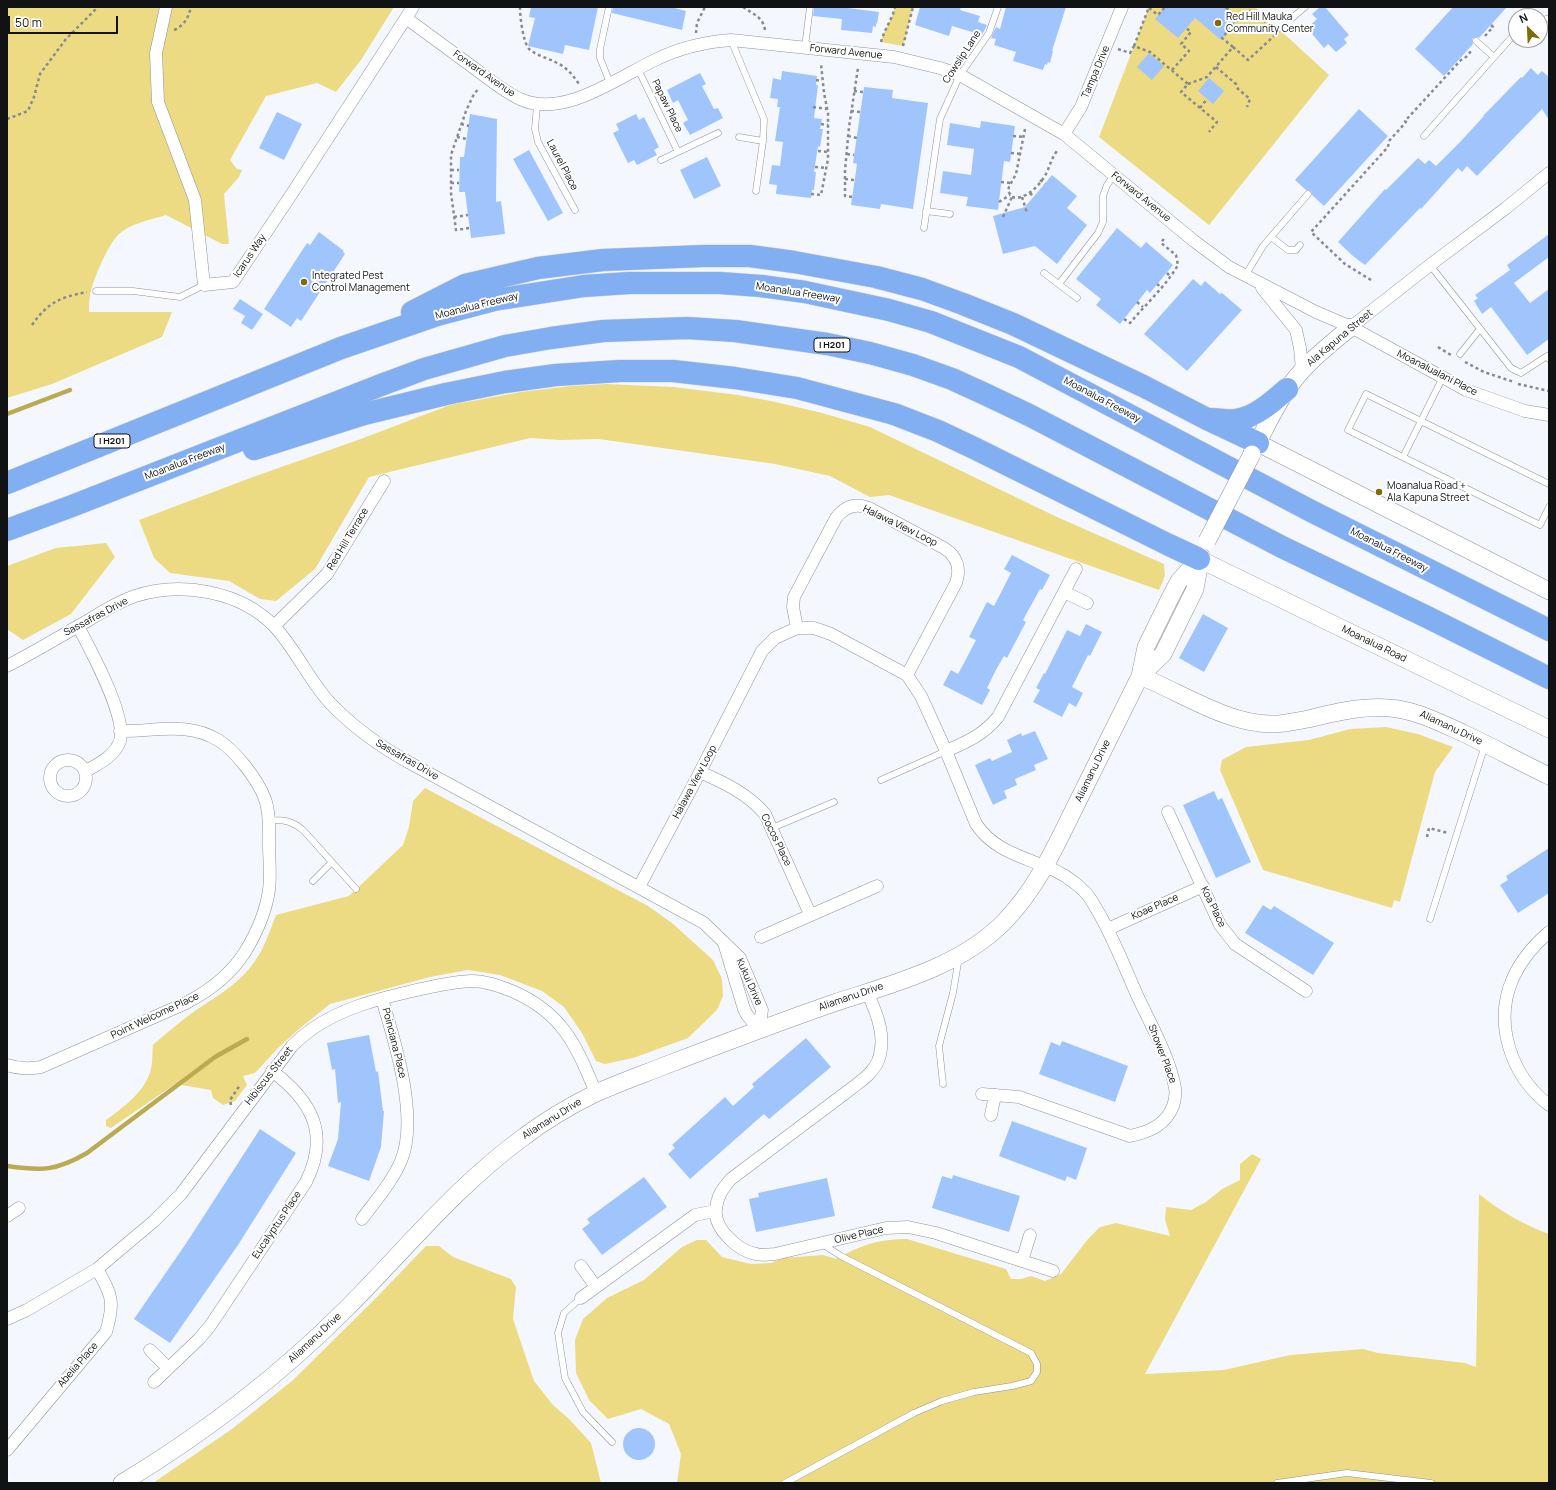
<!DOCTYPE html>
<style>
body{margin:0}
#map{position:relative;width:1556px;height:1490px;overflow:hidden;background:#f4f8fe;font-family:Manrope,sans-serif}
canvas{display:block}
.frame{position:absolute;inset:0;border:8px solid #101214;pointer-events:none}
.north{position:absolute;left:1508px;top:8px;width:40px;height:40px;box-sizing:border-box;background:#fff;border:1px solid #9fa0a1;border-radius:50%;rotate:336deg;font-size:11px;font-weight:700;line-height:16px;text-align:center;color:#101214}
.north::after{content:'';display:block;margin:auto;width:14px;height:18px;background:#7d6d08;clip-path:polygon(50% 0,100% 100%,50% 72%,0 100%)}
.scale{position:absolute;left:8px;top:16px;width:110px;height:18px;box-sizing:border-box;border:2px solid #101214;border-top:0;padding-left:5px;font-size:12px;line-height:14px;white-space:nowrap;color:#101214;-webkit-text-stroke:3px #fff;paint-order:stroke}
</style>
<div id="map">
<canvas width="1556" height="1490"></canvas>
<div class="frame"></div>
<div class="north">N</div>
<div class="scale">50 m</div>
</div>
<script>
const ctx = document.querySelector('canvas').getContext('2d');
ctx.lineJoin = 'round';
function fillPath(path, color) {
  ctx.fillStyle = color;
  ctx.fill(path, 'evenodd');
}
function stroke(path, color, width, dash) {
  ctx.strokeStyle = color;
  ctx.lineWidth = width;
  ctx.lineCap = dash ? 'butt' : 'round';
  ctx.setLineDash(dash || []);
  ctx.stroke(path);
}
function label(font, color, halo, rows, align = 'center') {
  ctx.font = font + ' Manrope,sans-serif';
  ctx.lineWidth = 4;
  ctx.setLineDash([]);
  ctx.textBaseline = 'middle';
  ctx.strokeStyle = halo;
  ctx.fillStyle = color;
  for (const [text, x, y, turn = 0] of rows) {
    ctx.save();
    ctx.translate(x, y);
    ctx.rotate((+turn || 0) * Math.PI / 180);
    ctx.textAlign = isNaN(turn) ? turn : align;
    if (halo) ctx.strokeText(text, 0, 0);
    ctx.fillText(text, 0, 0);
    ctx.restore();
  }
}
const green = new Path2D(`
 M7,7h387l-33,53 -25,32 -19,-9 -51,13 -36,64 7,9 5,1 -3,7 -15,17 5,50h-7l-56,-29c-15,5 -36,8 -48,20 -10,10 -26,46 -28,61 -1,5 -1,11 -1,16h83l-10,25 -110,47 -45,14z
 M895,7h18l-10,39 -22,-4c3,-12 11,-22 14,-35z
 M1149,7h106l74,68 -120,150 -110,-88z
 M606,384l68,3 64,8 33,6 51,12 48,14 187,90 107,47 1,12 -6,14 -270,-95 -19,2 -40,-21 -55,-12 -176,-25 -39,1 -30,-2 -161,39 -54,92 -39,32 -16,-2 -31,-18 -59,-8 -16,-15 -15,-38 114,-43 105,-37 92,-35 71,-13 50,-6z
 M106,543l9,14 -44,57 -48,26 -16,-11v-63l49,-18z
 M1386,727l32,7 35,13 -18,25 -35,130 -6,-2 -2,8 -129,-38 -43,-100 2,-10 24,-13 63,-7 41,-11z
 M425,788l223,118 24,17 41,37 9,19 1,17 -6,14 -29,28 -55,20 -28,6 -9,-3 -14,-28 -18,-26 -22,-16 -42,-16 -32,-5 -38,7 -100,27 -31,25 -21,19 -23,25 -12,3 4,9 -12,16 -12,4 -10,-7 -2,-8 -36,-6 -64,44 -5,-2v-6c18,-13 41,-30 45,-52 2,-8 1,-16 2,-23 11,-10 23,-20 35,-29 23,-17 47,-28 64,-51 12,-15 17,-32 24,-50l73,-19 54,-51 6,-18 4,-26z
 M1252,1154l9,5 -116,215 79,-4 66,-15 73,-6 15,4 87,10 11,4 3,-173c21,17 45,31 70,40v249h-872l4,-29 -12,-30 -28,-15 -33,10 -19,-19 -13,-27 -1,-33 8,-21 24,-21 37,-18 38,-33 15,-7h9l16,17 29,7 20,-1 12,-5 40,-3 13,4c25,-14 43,-20 71,-20l99,30 5,10h10l10,-3 14,5 16,-7 27,-35 12,-12 16,-4 54,13 -5,-16 1,-13 25,3 15,-8 16,-13 18,-9v-16z
 M426,1246h13l14,11 58,22 5,8 -3,32 21,62 19,24 16,14 22,24 10,40h-448l79,-54 61,-49 81,-80z`);
const stream = new Path2D(`
 M7,414l63,-24
 M7,1166c35,5 49,5 80,-13l128,-96 32,-18`);
const building = new Path2D(`
 M531,7h67l-9,43 -24,-5 -2,9 -35,-8 7,-28 -6,-1z
 M613,7h58l15,4 -4,19 -70,-17z
 M814,7h26l39,5 -2,12 -1,-1v4l-3,-1 -1,7 -31,-3 1,-11 -29,-3z
 M920,7h41l-1,3 20,6 -2,6 9,3 -5,10 -30,-9 -3,10 -34,-11z
 M1006,7h60l-14,44h1l-3,12 -2,-1 -1,3 -2,-1 -2,6 -30,-9 3,-9 -22,-7 2,-6 -5,-1 5,-11 4,2z
 M1165,7h60l14,11 -18,22 -26,-22 -17,20 -23,-19z
 M1320,7h5l24,28 -5,4 3,4 -11,9 -8,-8 -4,4 -17,-20 10,-9 -5,-5z
 M1453,7h54l-28,31 -2,-1 -4,1 -1,2 1,4 -29,32 -29,-27z
 M1149,53l15,13 -12,14 -15,-13z
 M1531,68l7,7 4,-4 7,6v43l-7,-11 -65,67 -10,-10 -5,6 -4,-4 -37,41 -1,-1 -55,57 -12,-9 -15,-14 47,-53 1,1 32,-32 7,6 4,-4 7,6 24,-24 24,-26h-1l38,-39 1,1z
 M782,71l35,5 -1,9h2l-4,33 8,1 -2,10h3l-3,18 -2,-1 -4,26h2l-2,18h-2l-1,8 -35,-4 1,-9 -8,-1 3,-19 8,1 3,-24 -8,-1 5,-34h-3l1,-8 -8,-1 3,-20 8,2z
 M700,73l6,11 -4,2 12,23 4,-1 5,10 -33,17 -7,-12 5,-3 -10,-20 -5,3 -6,-13z
 M1209,78l15,13 -11,13 -15,-13z
 M864,87l29,3 -1,8 36,5 -15,106 -32,-5 -1,5 -29,-4 6,-41 -4,-1z
 M1359,109l29,27 -64,70 -12,-11 -1,-4 -5,-1 -11,-10z
 M277,112l25,12 -18,36 -25,-12z
 M470,114l27,5 -1,83 5,-1 4,33 -34,4 -6,-46h-6l1,-35h4z
 M636,114l3,6 5,-3 15,30 -5,3 3,5 -20,10 -3,-5 -6,3 -15,-30 6,-3 -3,-6z
 M981,121l34,5 -5,36 -6,-1 -6,49 -32,-4 2,-9 -28,-4 3,-22 28,4 3,-26 -27,-4 3,-22 30,5z
 M529,150l34,63 -15,8 -35,-62z
 M707,157l14,29 -27,13 -14,-29z
 M1052,175l25,21 -10,12 20,17 -30,39 -22,-18 -32,8 -10,-38 32,-9z
 M1117,228l24,20 5,-6 27,23 -23,28 -3,-3 -27,34 -24,-19 5,-6 -25,-20z
 M319,232l25,19 -1,1 2,2 -44,67 -4,-3 -6,9 -27,-18 43,-66 3,2z
 M1549,234v23l-35,26 16,20 19,-14v50l-22,16 -36,-48 -9,7 -8,-13 4,-3 -3,-3 35,-25 -3,-5z
 M1193,279l8,7 4,-5 15,13 2,-1 20,17 -55,61 -43,-37z
 M240,299l23,15 -11,16 -11,-7 4,-7 -12,-7z
 M1012,555l38,20 -8,15 -2,-1 -17,31 3,2 -19,36 -3,-2 -7,12 -10,20 3,2 -8,15 -39,-20 8,-15 7,4 7,-13 11,-21 -7,-3 18,-35 7,4 17,-33 -7,-4z
 M1203,614l25,14 -24,44 -25,-14z
 M1086,624l16,8 -12,24 -2,-1 -16,32 11,6 -7,14 -7,-4 -7,14 -29,-15 7,-12 -4,-2 8,-15 1,1 22,-44 13,6z
 M1035,731l13,28 -14,6 2,5 -21,9 2,6 -13,6 3,7 -14,7 -18,-40 15,-7 2,3 20,-9 -5,-12 14,-7 1,3z
 M1214,791l4,9 4,-2 29,64 -35,16 -33,-73z
 M1549,848v45l-31,20 -18,-28 8,-5 -2,-4z
 M1263,905l8,5 3,-4 60,37 -21,32 -68,-42z
 M369,1035l7,37 2,-1 5,40h1l-3,36 -12,34 -41,-15 10,-27 3,-37 -3,1 -3,-34 -3,1 -5,-27z
 M806,1038l25,29 -62,52 -5,-5 -74,65 -22,-25 7,-6 -3,-3 53,-48 8,9 21,-19 -2,-3z
 M1062,1041l66,25 -13,36 -76,-28 12,-32 9,4z
 M1012,1121l75,27 -11,32 -9,-4 -2,5 -66,-25z
 M260,1129l36,24 -58,92 -68,98 -36,-24 53,-77z
 M953,1175l67,21 -11,36 -77,-24 10,-32 10,3z
 M644,1177l23,30 -65,48 -20,-26 8,-6 -3,-4z
 M827,1178l8,38 -79,16 -7,-33 10,-2 -1,-4z
 M623 1444a16 16 0 1 1 32 0a16 16 0 1 1-32 0Z`);
const path = new Path2D(`
 M520,7c0,10 3,35 9,42 8,7 19,9 28,14 9,4 16,12 22,21
 M743,7c10,7 20,10 22,23
 M1149,8l9,7 7,-8
 M1239,18l10,-7h4l25,22
 M174,30c11,-5 14,-12 17,-23
 M696,33l1,-10 8,-16
 M1485,36l8,-9 -2,-2
 M881,42c3,-12 11,-22 14,-35
 M903,46l10,-39
 M1134,46l15,-39
 M1233,47l15,13 25,-23 13,-13
 M1118,49l12,4 4,-7 16,6 38,32 -7,8 36,30 -8,10
 M1216,67l20,17 2,5 12,10 -3,8
 M1172,70l17,-19 -8,-7 10,-12 -5,-4
 M816,80l6,1
 M1188,84l19,-7 26,-30 -11,-9 17,-20 -14,-11
 M854,91l9,1
 M813,107l14,2
 M1200,108l7,-9
 M851,111l9,1
 M7,119l21,-8 6,-14 6,-23 26,-35 32,-32
 M461,124l8,2
 M821,124l7,1
 M1025,129l-9,45 -7,13 -1,4 4,6c13,4 28,-12 34,-23 4,-8 5,-15 11,-23
 M848,136l9,2
 M1013,136l12,1
 M457,137l10,2
 M818,151l10,1
 M1011,153l10,1
 M847,154l7,1
 M815,167l11,1
 M451,170h8
 M845,179l9,1
 M1040,180l5,4
 M1001,182l10,1
 M451,183h8
 M1030,193l4,4
 M811,194l10,1 7,-36v-46l-4,-20 -3,-29
 M852,197l-7,-1v-26l4,-43 9,-59
 M1022,197l5,16
 M999,202l11,-7
 M454,217l14,-2
 M1003,217l9,-20
 M469,228l-13,2 -5,-37v-38l15,-44 7,-15 5,-7
 M1167,273l4,4
 M1371,280l-26,-16 -34,-32 77,-85 1,-6 17,-19 -1,-1 56,-61 5,-3 6,-7
 M1157,284l5,4
 M1137,302l6,5
 M1124,319l6,4c16,-19 35,-36 48,-58l-2,-10 -15,-12 4,-6
 M32,325c16,-23 29,-28 55,-33
 M1438,347l13,8
 M1465,362l19,10 30,10
 M1518,384l31,7
 M1427,837l2,-9 19,5
 M231,1105l-1,-5 10,-15`);
const lane = new Path2D(`
 M609,7l-9,42v9l10,25
 M1292,18l13,-11
 M1540,21l9,-3
 M731,40l33,79 -1,22 -7,50
 M1476,41l18,16
 M805,47l5,-40
 M638,69l40,83
 M537,105l-2,24 3,13 37,68
 M1424,136l87,-98 5,-4
 M739,137l24,4
 M661,160l57,-27
 M926,211l24,3
 M924,228l16,-109 20,-44 29,-42 9,-26
 M1271,237l17,13h8l4,-5
 M1430,265l81,103 10,5 26,-17 2,3
 M1044,273l33,25
 M1245,276l18,-30 45,-52
 M1059,284l39,-51 5,-11v-26l4,-11 7,-10
 M96,291h37l47,6 24,-12
 M1460,354l20,-25
 M1403,457l40,-80
 M1549,484l-183,-90 -18,36 192,95 9,-18
 M881,780l65,-29
 M269,821c14,-2 24,0 35,10l52,58
 M772,828l62,-26
 M313,881l19,-19
 M1430,919l55,-174
 M943,1084l-4,-38 14,-53 6,-36
 M581,1298l-17,15 -6,20 7,45 18,34 29,30
 M785,1483l129,-70 28,-12 32,-9 38,-6 19,-5 6,-9v-8l-6,-11 -190,-97 -19,-12
 M1277,1483l70,-10 84,10`);
const street = new Path2D(`
 M166,7l-10,46 2,49 37,98 9,85 29,-3 60,-90 120,-185
 M406,18c23,17 46,34 68,50 15,11 29,23 46,31 43,20 97,-21 135,-39 24,-12 49,-18 76,-20l163,17 46,11 20,7 104,59 130,107 35,26 87,45 35,15 115,63 59,21 24,4
 M1064,134l17,-27 41,-100
 M1262,288l34,42 4,18 2,22
 M1351,327l79,-62 76,-57 43,-35
 M1064,592l23,11
 M78,626c12,23 49,90 42,115 -5,15 -22,23 -34,30
 M274,626l53,-52 57,-93
 M797,628h17l17,6 76,41 14,21 25,55 30,73c17,25 41,31 68,42 15,5 30,15 41,26 6,6 10,15 15,23 14,25 25,53 37,80 13,28 33,63 38,93 1,4 0,13 -2,18 -7,19 -24,26 -43,30l-111,-39 -37,-3
 M7,666c28,-14 55,-31 82,-46 14,-9 29,-18 46,-24 46,-15 106,-5 140,31 21,23 34,53 55,76 23,24 51,44 80,60l294,160 36,35 22,52 -3,19
 M946,751c21,-9 37,-16 52,-34l78,-148
 M50 778a18 18 0 1 1 36 0a18 18 0 1 1-36 0Z
 M700,772c25,11 48,22 65,42l45,100
 M1168,812l52,113 15,19 71,47
 M639,887l61,-115 62,-121 13,-13 22,-10 -4,-21 1,-10 42,-79c9,-12 20,-15 33,-10l75,40c13,8 17,21 12,35l-49,92
 M1108,929l95,-43
 M1549,932c-15,13 -28,28 -36,46 -20,45 -2,98 36,127
 M761,937l116,-51
 M724,943l20,66 3,6 12,14
 M867,992c10,21 20,46 11,69 -5,12 -17,20 -26,27l-121,91c-8,9 -14,17 -15,30 -3,19 22,42 40,45 6,2 13,0 19,0l111,-26 22,-1 28,6 117,38
 M7,1065c12,4 22,4 34,2l145,-64c23,-12 45,-29 59,-51 11,-18 21,-41 24,-62 2,-15 0,-31 0,-46 0,-15 1,-31 -4,-45 -7,-19 -30,-49 -47,-59 -31,-19 -64,-8 -98,-9
 M991,1115l4,-20
 M7,1216l12,-8
 M362,1219c14,-19 30,-37 39,-58 18,-43 -6,-119 -19,-162
 M1022,1261l8,-26
 M581,1266l15,21
 M581,1298l114,-83 20,-4
 M7,1319l20,-9 70,-41 57,-48 27,-27 111,-148c6,-6 13,-12 20,-17 29,-20 62,-29 96,-37 21,-5 42,-10 63,-11 15,0 28,5 41,10 51,22 64,54 84,102
 M150,1350l18,18
 M154,1382l45,-43 11,-13 96,-144c24,-48 6,-81 -34,-111
 M7,1450l99,-118c9,-30 6,-37 -9,-63`);
const secondary = new Path2D(`
 M1258,443l291,148
 M1252,453c12,-21 21,-43 35,-63 16,-25 41,-44 64,-63
 M1199,559l350,170
 M1140,676c40,16 89,49 133,48 11,0 24,-3 35,-5 30,-7 60,-15 90,-10 23,4 43,14 65,24 29,14 57,29 86,43
 M1140,676l23,-22 32,-65 6,-33
 M122,1483c81,-49 157,-107 224,-174 58,-58 111,-124 179,-173 21,-16 45,-30 69,-42 24,-11 50,-20 75,-30 55,-21 110,-42 165,-61 58,-19 125,-36 169,-80 34,-34 53,-78 74,-120 21,-43 42,-85 63,-127l6,-29 25,-51 8,-15 20,-22`);
const highway = new Path2D(`
 M412,312l53,-27 73,-17 65,-8 100,-4h47l44,6 82,15 46,12 41,15 50,20 130,62 64,33 51,24
 M1211,419c8,0 17,2 25,1 20,-3 36,-18 51,-31
 M254,449l110,-35 82,-20 59,-12 51,-7 64,-4h53l62,7 62,10 97,26 44,17 36,17 195,97 30,14
 M7,483l334,-135 96,-33 57,-15 90,-14 45,-3h91l41,3 44,6 84,18 42,12 88,35 292,154 238,119
 M7,530l65,-24 309,-121 43,-16 81,-23 46,-8 52,-7 84,-3 48,3 92,13 43,9 43,12 39,14 35,16 42,20 253,132 145,70 122,61`);
const secondaryBridge = new Path2D(`
 M1207,541l45,-87`);
const markers = [
 [1218,23,4,"#7d6d08"],
 [304,282,4,"#7d6d08"],
 [1379,492,4,"#7d6d08"]
];
const shields = [
 [832,345,36],
 [112,441,36]
];
const shieldNames = [
 ["I H201",832,345],
 ["I H201",112,441]
];
const poiNames = [
 ["Red Hill Mauka",1226,17],
 ["Community Center",1226,29],
 ["Integrated Pest",312,276],
 ["Control Management",312,288],
 ["Moanalua Road +",1387,486],
 ["Ala Kapuna Street",1387,498]
];
const streetNames = [
 ["Forward Avenue",846,52,6],
 ["Cowslip Lane",962,57,-57],
 ["Tampa Drive",1096,72,-67],
 ["Forward Avenue",484,74,35],
 ["Papaw Place",667,106,64],
 ["Laurel Place",562,165,62],
 ["Forward Avenue",1141,197,39],
 ["Icarus Way",250,256,-56],
 ["Moanalua Freeway",798,293,9],
 ["Moanalua Freeway",477,306,-14],
 ["Ala Kapuna Street",1340,338,-40],
 ["Moanalualani Place",1437,373,27],
 ["Moanalua Freeway",1102,400,28],
 ["Moanalua Freeway",185,462,-21],
 ["Halawa View Loop",900,526,26],
 ["Red Hill Terrace",348,539,-59],
 ["Moanalua Freeway",1389,550,27],
 ["Sassafras Drive",96,617,-28],
 ["Moanalua Road",1374,644,26],
 ["Aliamanu Drive",1451,728,25],
 ["Sassafras Drive",407,760,30],
 ["Aliamanu Drive",1093,771,-64],
 ["Halawa View Loop",695,782,-62],
 ["Cocos Place",776,840,64],
 ["Koae Place",1155,907,-24],
 ["Koa Place",1213,907,64],
 ["Kukui Drive",749,982,66],
 ["Aliamanu Drive",851,997,-19],
 ["Point Welcome Place",155,1016,-25],
 ["Poinciana Place",394,1043,76],
 ["Shower Place",1162,1054,69],
 ["Hibiscus Street",269,1076,-52],
 ["Aliamanu Drive",552,1119,-32],
 ["Eucalyptus Place",277,1225,-56],
 ["Olive Place",859,1235,-13],
 ["Aliamanu Drive",315,1338,-43],
 ["Abelia Place",78,1365,-49]
];
fillPath(green, '#ecdb82');
stroke(stream, '#bbaa51', 4.5);
fillPath(building, '#a0c5fd');
stroke(lane, '#8f939a', 7);
stroke(street, '#8f939a', 13);
stroke(secondary, '#8f939a', 18);
stroke(highway, '#d4d4d5', 23);
stroke(path, '#878a8e', 2.5, [3, 3]);
stroke(lane, '#fff', 6);
stroke(street, '#fff', 12);
stroke(secondary, '#fff', 17);
stroke(highway, '#82aef2', 22);
stroke(secondaryBridge, '#8f939a', 18, []);
stroke(secondaryBridge, '#fff', 17);
for (const [x, y, r, color] of markers) {
  const dot = new Path2D();
  dot.arc(x, y, r, 0, 2 * Math.PI);
  ctx.fillStyle = color;
  ctx.fill(dot);
  stroke(dot, '#fff', 1.5);
}
for (const [x, y, w] of shields) {
  const box = new Path2D();
  box.roundRect(x - w / 2, y - 7, w, 14, 3);
  ctx.fillStyle = '#fff';
  ctx.fill(box);
  stroke(box, '#101214', 1);
}
label('bold 9px', '#101214', null, shieldNames);
label('10px', '#101214', '#fff', poiNames, 'left');
label('10px', '#101214', '#fff', streetNames);
</script>
